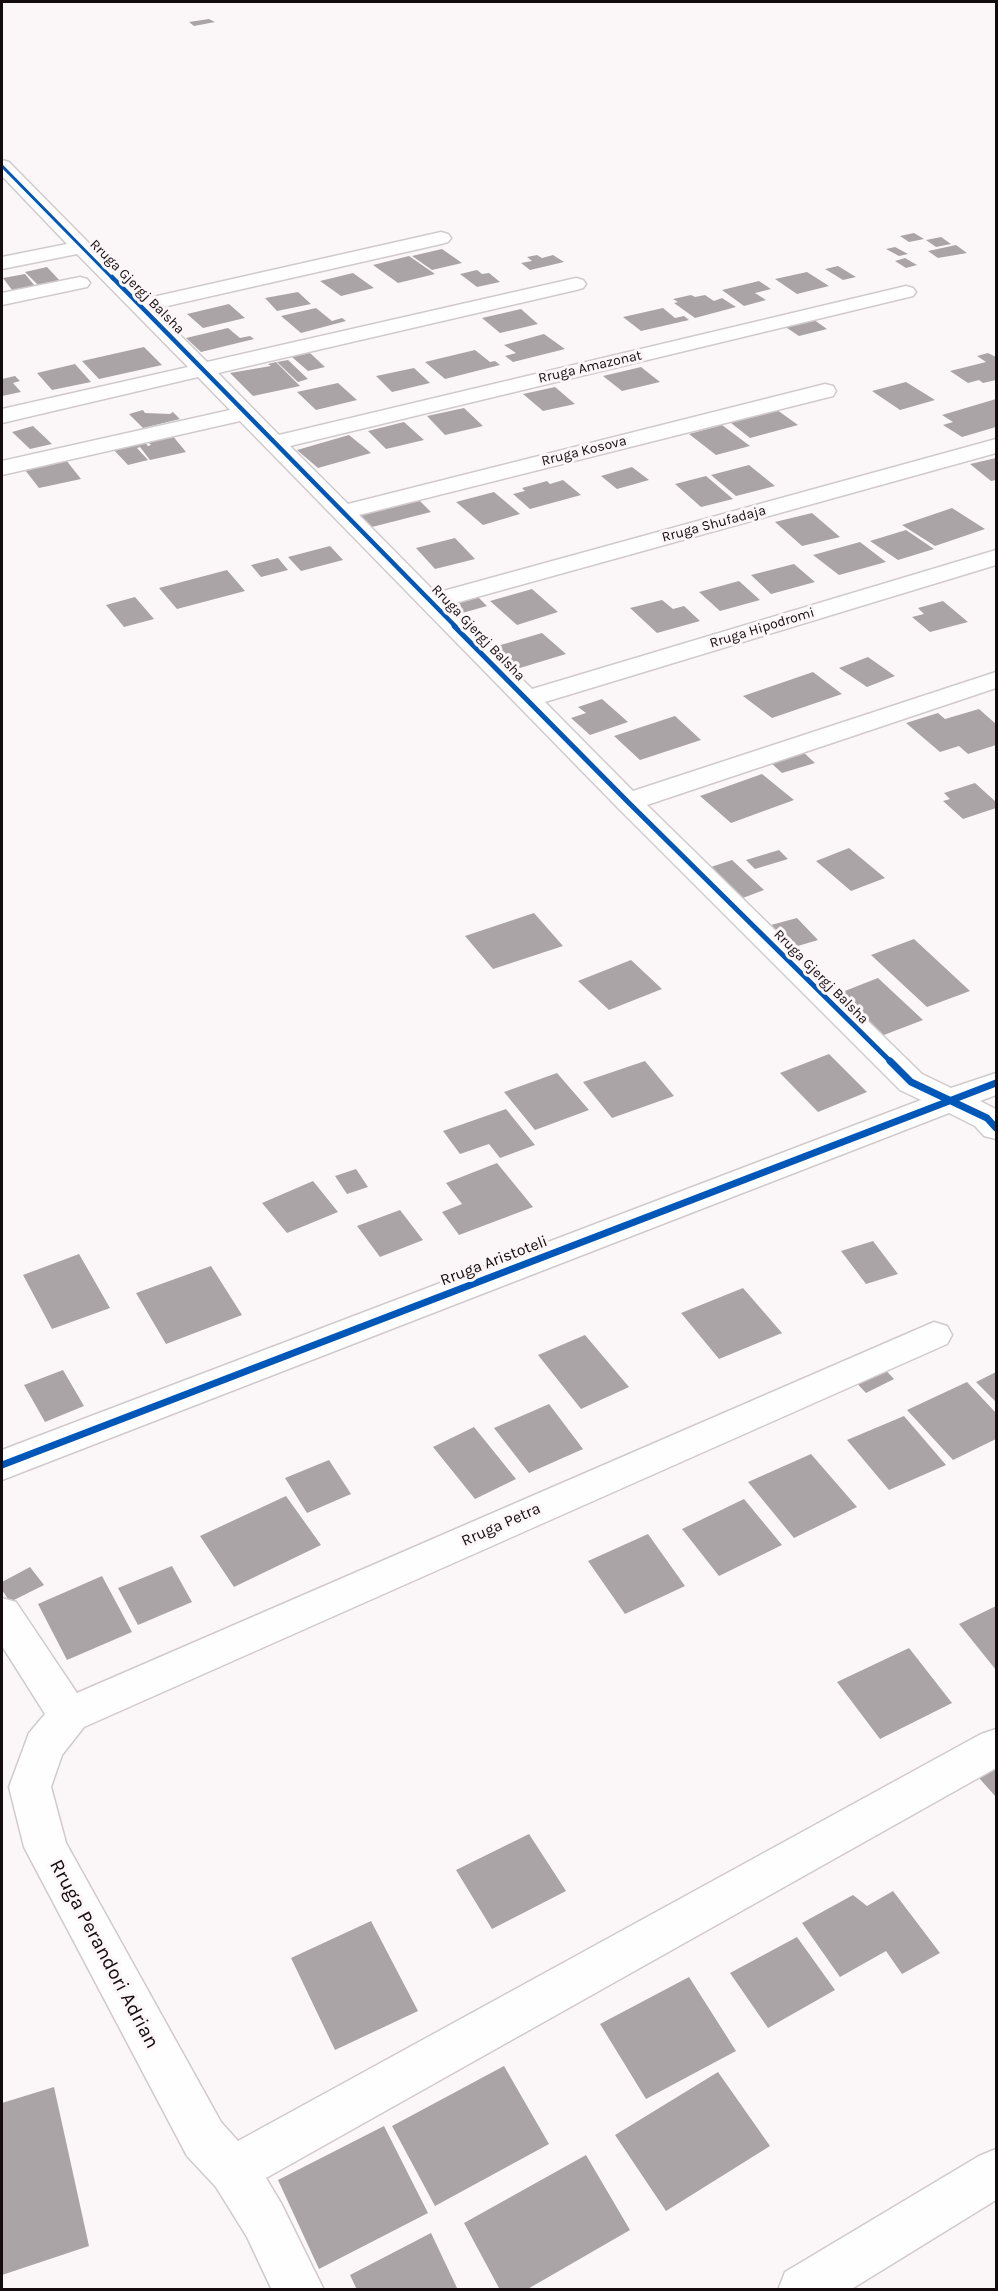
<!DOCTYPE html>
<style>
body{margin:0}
#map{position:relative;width:998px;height:2291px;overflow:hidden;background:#fbf7f9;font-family:Karla,sans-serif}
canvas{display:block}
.frame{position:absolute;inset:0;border:3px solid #130b0e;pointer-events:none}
</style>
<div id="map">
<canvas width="998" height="2291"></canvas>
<div class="frame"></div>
</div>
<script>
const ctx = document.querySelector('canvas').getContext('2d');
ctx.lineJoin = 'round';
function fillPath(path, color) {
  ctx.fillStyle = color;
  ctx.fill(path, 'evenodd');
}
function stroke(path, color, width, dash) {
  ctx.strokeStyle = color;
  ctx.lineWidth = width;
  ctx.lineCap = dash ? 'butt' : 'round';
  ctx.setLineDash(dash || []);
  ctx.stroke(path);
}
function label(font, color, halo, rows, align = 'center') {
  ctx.font = font + ' Karla,sans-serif';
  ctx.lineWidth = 6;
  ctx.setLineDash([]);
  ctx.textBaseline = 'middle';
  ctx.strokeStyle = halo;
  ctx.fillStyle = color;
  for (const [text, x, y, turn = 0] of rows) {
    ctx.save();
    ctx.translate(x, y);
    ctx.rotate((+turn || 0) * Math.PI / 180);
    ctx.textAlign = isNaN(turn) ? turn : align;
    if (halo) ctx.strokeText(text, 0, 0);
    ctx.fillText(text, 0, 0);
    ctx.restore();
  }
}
const building = new Path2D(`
 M209,19l6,3 -21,4 -5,-4z
 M914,233l10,6 -15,3 -9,-6z
 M941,237l10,7 -15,3 -10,-7z
 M956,245l11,8 -29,5 -10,-7z
 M895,247l13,7 -9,2 -13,-7z
 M442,249l20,14 -30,7 -20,-14z
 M537,255l5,3 11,-3 11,7 -34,8 -9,-7 11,-2 -5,-4z
 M409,256l26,18 -37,9 -25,-18z
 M905,258l12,7 -11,3 -11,-7z
 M838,266l18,11 -13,3 -18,-11z
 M47,267l14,15 -22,4 -14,-14z
 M477,270l5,4 7,-1 11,9 -23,5 -17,-13z
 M807,272l22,14 -32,8 -22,-15z
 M353,273l21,15 -33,8 -21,-15z
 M25,274l10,12 -23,4 -9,-12z
 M759,281l12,8 -16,4 11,7 -22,6 -22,-16z
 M298,292l13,12 -34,7 -12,-13z
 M691,295l4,2 10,-2 9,6 8,-3 14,9 -41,11 -21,-15 4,-1 -5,-3z
 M229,304l16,14 -42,10 -16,-14z
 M316,308l16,13 10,-3 4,3 -45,12 -20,-17z
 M663,308l12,10 9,-2 5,4 -48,11 -18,-14z
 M521,309l17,15 -38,9 -18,-15z
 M810,317l17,12 -28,7 -18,-12z
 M228,328l12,10 10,-2 4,3 -53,13 -15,-14z
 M544,334l21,15 -52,13 -8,-6 11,-3 -12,-8z
 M144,347l18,18 -63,14 -17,-18z
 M475,350l15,12 5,-1 5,4 -55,14 -20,-17z
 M310,353l15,14 -17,4 -16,-14z
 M988,353l8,4v23l-13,3 -4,-3 -11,3 -18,-12 36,-9 -9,-6z
 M288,360l20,19 -10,3 -21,-20z
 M276,362l24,24 -47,10 -23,-23 41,-7 -3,-2z
 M75,364l16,18 -39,8 -15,-17z
 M641,367l19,15 -38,9 -19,-15z
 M414,368l16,15 -38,9 -16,-16z
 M15,376l5,5 -7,2 8,9 -19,4v-17z
 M906,382l29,18 -35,10 -28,-19z
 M338,383l19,17 -41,10 -19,-18z
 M555,387l20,17 -32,7 -20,-17z
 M996,399v28l-34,10 -19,-12 10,-3 -11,-7z
 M773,407l25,18 -48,13 -24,-19z
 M464,408l19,18 -38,9 -18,-19z
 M143,410l2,3 25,1 3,-2 7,7 -37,9 -14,-14z
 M404,422l20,18 -38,9 -18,-18z
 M722,425l28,21 -34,9 -27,-21z
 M33,426l19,18 -22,5 -18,-17z
 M172,435l14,17 -36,8 -10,-13 -3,1 11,12 -20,5 -17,-18 31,-8 6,7 3,-1 -4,-4z
 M349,435l22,18 -53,15 -21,-18z
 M996,458v22l-5,1 -21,-17z
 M66,460l15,19 -42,9 -14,-18z
 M749,465l26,21 -39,10 -25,-21z
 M632,467l17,13 -32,9 -16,-13z
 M706,476l27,23 -32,8 -26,-23z
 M563,480l18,15 -51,14 -17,-15 12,-3 -3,-3 25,-7 3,3z
 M494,492l26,22 -37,11 -27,-23z
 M417,498l14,14 -63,16 -14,-15z
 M952,508l33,21 -50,17 -33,-21z
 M812,513l28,24 -38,9 -27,-24z
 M906,530l28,19 -36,11 -28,-19z
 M455,538l20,21 -40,10 -19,-21z
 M860,542l26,20 -47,13 -26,-20z
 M330,546l13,14 -42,11 -13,-14z
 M278,558l10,12 -27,7 -10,-12z
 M794,564l21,18 -44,12 -20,-19z
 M227,570l18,21 -68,18 -18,-21z
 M739,581l21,19 -40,11 -21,-19z
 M532,589l26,23 -41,13 -27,-24z
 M476,595l11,11 -32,9 -11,-11z
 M135,597l19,22 -30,8 -18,-22z
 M662,600l11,9 11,-3 16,15 -43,12 -27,-25z
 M943,601l25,21 -38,10 -18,-15 12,-3 -6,-6z
 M542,633l24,21 -56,17 -23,-22z
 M868,657l27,19 -28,11 -28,-19z
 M813,672l29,22 -70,24 -29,-22z
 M602,699l26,23 -38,13 -19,-17 15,-5 -8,-6z
 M979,709l17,15v21l-28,9 -9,-8 -19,6 -34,-29 32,-10 7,6z
 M675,716l26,24 -61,20 -26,-24z
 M803,752l12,11 -33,10 -12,-11z
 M762,774l32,26 -63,23 -31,-27z
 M975,783l21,19v6l-33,11 -20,-18 7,-2 -6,-6z
 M849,848l36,30 -34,13 -35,-30z
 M779,850l9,9 -33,10 -9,-9z
 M732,860l32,30 -24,9 -32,-31z
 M534,913l29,33 -70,23 -28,-33z
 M797,918l21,22 -27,8 -20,-23z
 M914,939l56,52 -43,16 -56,-52z
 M631,960l31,29 -53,21 -31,-29z
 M878,978l45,42 -47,18 -44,-42z
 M829,1054l38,38 -49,20 -38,-39z
 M645,1061l29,35 -62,22 -29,-36z
 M557,1073l32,37 -54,20 -31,-38z
 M506,1109l29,36 -35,13 -11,-14 -29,10 -17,-23z
 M497,1163l36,44 -74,28 -17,-23 20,-8 -16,-21z
 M356,1169l12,18 -21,7 -12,-18z
 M313,1181l25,31 -51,21 -25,-30z
 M400,1210l23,30 -43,17 -23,-31z
 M873,1241l25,33 -32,10 -25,-33z
 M79,1254l31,54 -58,21 -29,-54z
 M211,1266l31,49 -76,29 -30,-51z
 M743,1288l39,45 -63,26 -38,-46z
 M585,1335l44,52 -48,22 -43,-54z
 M876,1360l18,19 -28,14 -18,-19z
 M63,1370l21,36 -39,16 -21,-37z
 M996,1372v30l-20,-20z
 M967,1382l29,31v26l-43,21 -46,-50z
 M549,1404l34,45 -54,24 -35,-45z
 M904,1416l42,49 -57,25 -42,-50z
 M474,1427l42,52 -41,20 -42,-52z
 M811,1454l46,53 -63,31 -46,-56z
 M329,1460l22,34 -44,19 -22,-35z
 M286,1496l35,49 -87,42 -34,-51z
 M744,1499l38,46 -63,31 -37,-47z
 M648,1534l37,52 -60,28 -37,-53z
 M172,1566l20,36 -54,23 -20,-37z
 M30,1567l14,18 -34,17 -8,-12v-8z
 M102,1576l30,56 -65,28 -29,-56z
 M996,1606v64l-37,-46z
 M909,1648l43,55 -72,36 -43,-57z
 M996,1754v43l-25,-28z
 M529,1834l37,57 -74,38 -36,-59z
 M893,1891l47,62 -38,21 -16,-23 -46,26 -38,-54 51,-28 14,11z
 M371,1921l47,90 -83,39 -44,-92z
 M797,1937l38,53 -67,38 -38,-55z
 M689,1977l47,74 -90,48 -46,-75z
 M504,2066l45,78 -114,62 -43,-80z
 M718,2072l52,74 -104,65 -51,-76z
 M54,2087l35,159 -87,29v-172z
 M384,2126l44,87 -109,56 -41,-89z
 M586,2155l44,75 -104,60h-26l-36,-67z
 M431,2233l27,57h-101l-7,-15z`);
const minor = new Path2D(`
 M2,160l7,2 135,137 297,-67 7,2 3,4 -3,4 -7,2 -287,65 53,53 369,-84 7,2 3,4 -3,4 -7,2 -358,83 61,62 627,-149 7,2 3,4 -3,4 -623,150 58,58 477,-120 8,2 3,5 -3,5 -474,119 77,78 560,-154v14l-548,152 84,84 464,-139v15l-451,137 88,89 363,-119v16l-349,117 275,269 29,14 45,-15v22l-16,6 16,8v30l-12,-3 -9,-10 -26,-13 -947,367v-30l919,-350 -21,-10 -282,-282 -378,-387 -238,54v-14l228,-51 -32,-33 -196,46v-14l186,-42 -111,-113 -75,15v-12l65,-13 -65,-68z
 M80,277l7,2 3,4 -3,4 -85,18v-12z
 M934,1322l13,4 5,9 -5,9 -863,383 -22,28 -11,32 15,56 155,279 17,19 743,-407 15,-5v39l-730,410 15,25 43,87h-52l-25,-53 -31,-50 -29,-31 -163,-309 -15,-60 20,-54 16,-19 -43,-68v-48l14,4 61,91z
 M996,2149v51l-146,90h-72l7,-18 194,-116z`);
const cyclewayFar3 = new Path2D(`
 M2,166l111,113`);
const cyclewayFar2 = new Path2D(`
 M112,277l344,350`);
const cyclewayFar1 = new Path2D(`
 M454,626l174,176 264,261`);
const cycleway = new Path2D(`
 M890,1061l21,21 76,36 9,10
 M2,1465l994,-382`);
const farStreetnames = [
 ["Rruga Gjergj Balsha",137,287,45],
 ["Rruga Amazonat",590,367,-13],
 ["Rruga Kosova",584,451,-14],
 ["Rruga Shufadaja",714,524,-15],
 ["Rruga Hipodromi",762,628,-17],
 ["Rruga Gjergj Balsha",478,633,46],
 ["Rruga Gjergj Balsha",821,977,45]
];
const streetNames = [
 ["Rruga Aristoteli",494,1261,-21],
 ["Rruga Petra",501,1525,-24]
];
const nearStreetnames = [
 ["Rruga Perandori Adrian",104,1954,62]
];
fillPath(building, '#aaa4a6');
stroke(minor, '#d1cacc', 3);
fillPath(minor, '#fefefe');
stroke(cyclewayFar3, '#0057b8', 3);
stroke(cyclewayFar2, '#0057b8', 4.5);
stroke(cyclewayFar1, '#0057b8', 5);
stroke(cycleway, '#0057b8', 7);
label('14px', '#130b0e', '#fcf6f8', farStreetnames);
label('16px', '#130b0e', '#fcf6f8', streetNames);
label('20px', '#130b0e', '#fcf6f8', nearStreetnames);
</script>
